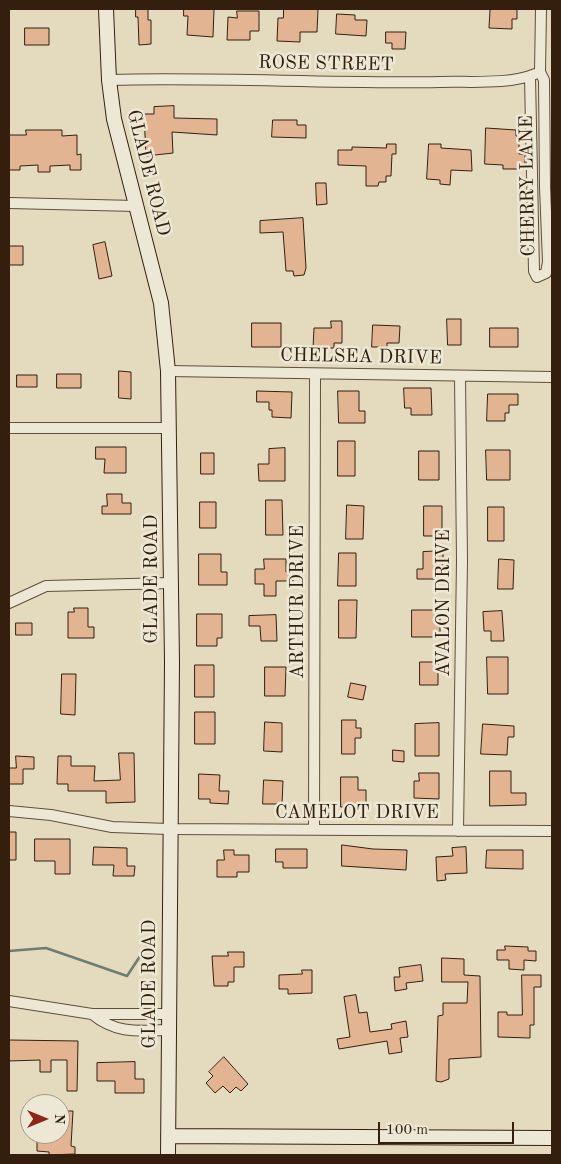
<!DOCTYPE html>
<style>
body{margin:0}
#map{position:relative;width:561px;height:1164px;overflow:hidden;background:#e4dbbf;font-family:"Old Standard TT",serif}
canvas{display:block}
.frame{position:absolute;inset:0;border:10px solid #341f0f;pointer-events:none}
.north{position:absolute;left:20px;top:1094px;width:50px;height:50px;box-sizing:border-box;background:#ede8d5;border:1px solid #a39886;border-radius:50%;rotate:90deg;font-size:14px;font-weight:700;line-height:20px;text-align:center;color:#341f0f}
.north::after{content:'';display:block;margin:auto;width:18px;height:22px;background:#8f2418;clip-path:polygon(50% 0,100% 100%,50% 72%,0 100%)}
.scale{position:absolute;left:378px;top:1122px;width:136px;height:22px;box-sizing:border-box;border:2px solid #341f0f;border-top:0;padding-left:6px;font-size:15px;line-height:18px;white-space:nowrap;color:#341f0f;-webkit-text-stroke:4px #ede8d5;paint-order:stroke}
</style>
<div id="map">
<canvas width="561" height="1164"></canvas>
<div class="frame"></div>
<div class="north">N</div>
<div class="scale">100 m</div>
</div>
<script>
const ctx = document.querySelector('canvas').getContext('2d');
ctx.lineJoin = 'round';
function stroke(path, color, width, dash) {
  ctx.strokeStyle = color;
  ctx.lineWidth = width;
  ctx.lineCap = dash ? 'butt' : 'round';
  ctx.setLineDash(dash || []);
  ctx.stroke(path);
}
function fillPath(path, color) {
  ctx.fillStyle = color;
  ctx.fill(path, 'evenodd');
}
function label(font, color, halo, rows, align = 'center') {
  ctx.font = font + ' "Old Standard TT",serif';
  ctx.lineWidth = 5;
  ctx.setLineDash([]);
  ctx.textBaseline = 'middle';
  ctx.strokeStyle = halo;
  ctx.fillStyle = color;
  for (const [text, x, y, turn = 0] of rows) {
    ctx.save();
    ctx.translate(x, y);
    ctx.rotate((+turn || 0) * Math.PI / 180);
    ctx.textAlign = isNaN(turn) ? turn : align;
    if (halo) ctx.strokeText(text, 0, 0);
    ctx.fillText(text, 0, 0);
    ctx.restore();
  }
}
const stream = new Path2D(`
 M9,951l37,-3 81,28 21,-32`);
const building = new Path2D(`
 M136,9h12v11h3v24l-12,1 -1,-28h-2z
 M184,9h30l-1,28 -26,-2 1,-19h-4z
 M284,9h34l-1,23h-17v10l-23,-1 1,-23h5z
 M504,9h13v10h-5v10l-23,-1 1,-18z
 M237,11h22v20h-9v9h-23l1,-23 9,1z
 M337,14l18,1v5h12l-1,16 -30,-2z
 M25,28h24v17h-24z
 M386,32h20l-1,17h-13v-6h-6z
 M174,106v12l43,1v16l-45,-3 1,21 -27,3 -2,-42h10v-7z
 M273,120h24v5h9v13l-34,-1z
 M486,128l30,2v6h3v18h6v15h-22v-4l-18,-1z
 M26,130h36v6l15,-1v20l4,-1v16h-11v-5l-20,1v6h-12v-7l-18,1v4h-11v-35h17z
 M387,144h9v10h-4l-1,22h-5v6h-7l-1,4h-12v-20l-28,-1v-15h14v-3l34,1z
 M429,144h12v4l30,2 1,21 -21,-1 -1,15 -10,-1v-4l-13,-1z
 M316,183h10l1,21 -10,1z
 M303,218l3,50 -2,7 -10,1 -1,-5h-7l-3,-39 -23,1v-12z
 M105,242l7,34 -13,3 -6,-34z
 M9,246h14v19h-14z
 M447,319h14v26h-13z
 M331,321h11v22h-8v5h-21l1,-20h17z
 M252,323h29v24h-29z
 M373,325l27,1 -1,17h-12v4h-15z
 M490,328h28v19h-28z
 M119,371l12,1v27l-12,-1z
 M57,374h24v14h-24z
 M17,375h20v12h-20z
 M404,388h27l1,27h-21v-7h-6z
 M257,391l35,1 -1,26 -19,-1v-7h-3v-8h-12z
 M338,391h21v20h6v12h-26z
 M488,394h30v11h-9v8h-4v8h-18z
 M338,441h17v35h-17z
 M96,447h30v26h-22l1,-14h-9z
 M285,448v33h-26l-1,-17h11v-15z
 M486,450h24v30h-23z
 M419,451h20v29h-20z
 M201,453h13v21h-13z
 M107,494h15v9h9v11h-29v-8h5z
 M266,500h16l1,35h-17z
 M200,502h16v26h-16z
 M347,505l17,1 -1,33h-17z
 M424,506h18v30h-18z
 M488,507h16v34h-16z
 M443,551v28h-26v-10h6v-17z
 M339,553h17v33h-18z
 M199,554h22v18h6v13h-28z
 M264,559h22v13h7v9h-17v15h-12v-12h-9v-15h9z
 M499,559l15,1 -1,29h-15z
 M339,600h18l-1,38h-17z
 M74,608h14v19h6v11h-26v-26h6z
 M412,610h28v27h-28z
 M502,611l2,30h-13v-10h-7l-1,-19z
 M197,614h25v24h-5v8h-20z
 M276,615l1,26h-16l-1,-15h-11v-10z
 M16,623h16v12h-16z
 M487,657h21v37h-20z
 M420,662h18v23h-18z
 M195,665h19v32h-19z
 M265,667h21l-1,29h-20z
 M62,674h14l-1,41 -14,-1z
 M351,683l15,3 -3,14 -15,-3z
 M195,712h20v32h-20z
 M342,720h14v8h5v10h-6v16h-13z
 M265,722l17,1v29l-18,-1z
 M439,723v33h-24v-32z
 M483,724l31,2v11h-6l-1,18 -26,-1z
 M393,750l11,1v11l-11,-1z
 M119,753h15l1,49 -29,1v-12h-38v-7h-11l1,-28h13v10h24l-1,15 26,-1z
 M16,756l18,1v12h-11v15h-14v-16h7z
 M490,771h21v22h15v12l-36,1z
 M419,773h20v26l-25,-1v-17h5z
 M199,774l21,1 -1,16h10l-1,13 -18,-1v-4h-11z
 M341,777h17v13h8v17h-25z
 M264,780l19,1 -1,23h-19z
 M9,832h7v28h-7z
 M35,839h35v35h-15v-13h-20z
 M342,845l31,4 34,1 -1,20 -64,-4z
 M94,847l33,1v18h8l-1,10h-21l1,-11h-21z
 M466,847l1,26 -22,1 1,6 -9,1 -1,-24 17,-1 -1,-8z
 M276,849h31v19h-24v-6h-7z
 M224,850h10v5h15v17h-12v5h-20v-17h7z
 M487,850h36v19l-37,-1z
 M505,946l23,1v4h8v10l-12,-1v10l-15,-1v-9h-12v-10h8z
 M228,952h16v15h-10v15h-6v4h-14l-2,-30h16z
 M442,958l22,1v16l16,1 1,81 -32,2v20l-8,3 -5,-1 2,-65 5,-1v-12h24l1,-21h-26z
 M421,965l2,16 -17,2 1,6 -12,2 -1,-14h6l-1,-9z
 M302,970h10v23l-24,1v-5h-9v-14l23,-1z
 M522,975h19v12h-7v38h-4v13l-32,-1v-25h9v3h15z
 M356,995l3,18 8,-1 3,20 22,-3 -1,-5 15,-3 2,16 -8,1 2,14 -13,2 -2,-13 -48,8 -2,-10 13,-2 -6,-40z
 M9,1040l69,1 -1,50h-10v-31h-16v12h-11v-12l-31,1z
 M224,1057l24,27 -7,7 -5,-4 -6,6 -7,-7 -8,7 -9,-10 7,-7 -4,-4z
 M135,1062v17h9v14h-29v-12h-18v-18z
 M61,1111h12l-2,35 4,1v7l-26,1v-3l-12,-1v-17h23z`);
const street = new Path2D(`
 M530,77l4,194 3,6 9,-4 2,-11 -3,-75 -1,-107 -4,-8 1,-63
 M109,80c110,-3 221,4 331,2 28,-1 69,3 95,-8
 M9,203l127,3
 M168,371l384,6
 M9,428h161
 M9,603l37,-17 125,-3
 M9,811l42,4 61,12 57,2 383,2
 M314,830l1,-455
 M458,831l4,-270 -2,-185
 M9,1001l83,13h76
 M92,1014c24,20 46,17 76,16`);
const secondary = new Path2D(`
 M106,9l3,71 5,39 47,184 7,68 4,291 -4,493
 M168,1136l384,2`);
const streetNames = [
 ["ROSE STREET",326,64,1],
 ["GLADE ROAD",148,173,76],
 ["CHERRY LANE",528,186,-91],
 ["CHELSEA DRIVE",361,357,1],
 ["GLADE ROAD",152,579,-90],
 ["ARTHUR DRIVE",298,602,-90],
 ["AVALON DRIVE",444,603,-90],
 ["CAMELOT DRIVE",357,813],
 ["GLADE ROAD",150,984,-90]
];
stroke(stream, '#6e7d71', 2.5);
fillPath(building, '#e2b492');
stroke(building, '#341f0f', 1);
stroke(street, '#604e3b', 12);
stroke(secondary, '#341f0f', 16);
stroke(street, '#ede8d5', 10);
stroke(secondary, '#ede8d5', 14);
label('19px', '#341f0f', '#ede8d5', streetNames);
</script>
